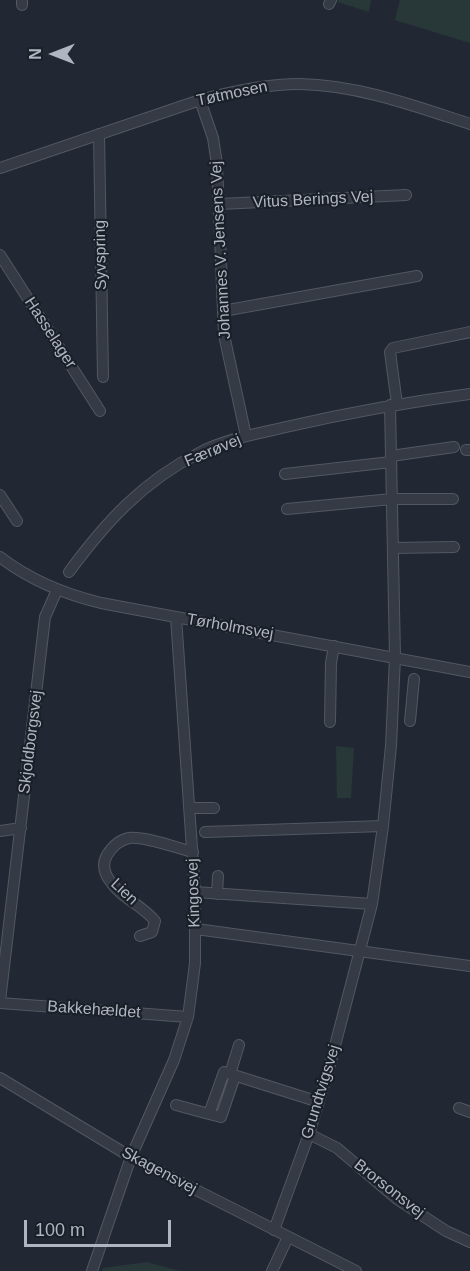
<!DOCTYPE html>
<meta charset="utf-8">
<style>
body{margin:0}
#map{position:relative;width:470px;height:1271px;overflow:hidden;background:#222833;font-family:Helvetica,sans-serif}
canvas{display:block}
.north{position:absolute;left:24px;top:24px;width:60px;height:60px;-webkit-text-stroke:4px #1a1f28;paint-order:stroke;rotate:270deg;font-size:16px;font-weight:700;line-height:24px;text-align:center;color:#afb5c1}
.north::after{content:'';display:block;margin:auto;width:21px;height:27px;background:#afb5c1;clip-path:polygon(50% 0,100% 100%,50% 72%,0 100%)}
.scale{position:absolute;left:24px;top:1220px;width:147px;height:27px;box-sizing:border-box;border:3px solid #afb5c1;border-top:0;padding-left:8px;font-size:18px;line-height:21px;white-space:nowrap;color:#afb5c1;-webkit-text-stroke:4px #1a1f28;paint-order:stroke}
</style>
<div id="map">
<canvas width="470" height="1271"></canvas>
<div class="north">N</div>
<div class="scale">100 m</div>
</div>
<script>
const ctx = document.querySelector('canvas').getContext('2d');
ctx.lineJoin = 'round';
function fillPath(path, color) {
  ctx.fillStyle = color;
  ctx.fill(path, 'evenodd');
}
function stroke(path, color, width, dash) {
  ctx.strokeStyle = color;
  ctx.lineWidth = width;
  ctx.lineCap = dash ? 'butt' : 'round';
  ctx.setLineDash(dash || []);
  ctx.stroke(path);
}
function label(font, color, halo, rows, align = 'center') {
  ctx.font = font + ' Helvetica,sans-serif';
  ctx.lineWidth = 4.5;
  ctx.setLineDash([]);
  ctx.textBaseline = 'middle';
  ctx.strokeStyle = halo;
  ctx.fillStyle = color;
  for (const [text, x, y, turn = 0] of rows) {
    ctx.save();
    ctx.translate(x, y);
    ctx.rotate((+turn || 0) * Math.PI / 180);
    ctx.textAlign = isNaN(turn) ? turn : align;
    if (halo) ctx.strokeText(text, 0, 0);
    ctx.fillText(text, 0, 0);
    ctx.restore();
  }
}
const green = new Path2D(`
 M338,0h33l-2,12 -31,-10z
 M400,0h70v43l-75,-23z
 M336,746l18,2 -3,50h-14z
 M147,1262l33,9h-78l1,-3z`);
const minor = new Path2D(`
 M22,0v5
 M329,4l2,-4
 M200,100l13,38 4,26 7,171 22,101
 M99,134l4,243
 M0,168l200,-68c33,-9 66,-16 100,-16 58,1 115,22 170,40
 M220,204l186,-9
 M0,255l100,156
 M223,311l194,-35
 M397,404l-7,-52 3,-4 77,-16
 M466,450h4
 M391,456l63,-9
 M285,474l106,-12
 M0,495l17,26
 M287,509l105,-10h61
 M393,548l61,-1
 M0,557c31,24 64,37 101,46l369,69
 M69,572c36,-49 74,-91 130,-119 26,-14 58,-19 87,-26 61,-14 122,-25 184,-33
 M410,721l4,-42
 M330,722l1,-59 3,-17
 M189,808h25
 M0,831l21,-3
 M205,832l178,-6
 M195,892l177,12
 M217,894l1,-18
 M196,929l274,37
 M140,936l12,-4 3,-11c-13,-16 -34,-23 -45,-40 -6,-8 -8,-17 -3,-26 5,-8 12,-15 22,-17 15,-2 48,10 64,14
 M0,1001l45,-384 12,-27
 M0,1003l188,14
 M230,1074l9,-29
 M235,1076l-14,41 -12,-3 15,-42 95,30
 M0,1078l131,79 225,114
 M176,1105l33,9
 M459,1108l11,4
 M309,1134l28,14 60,51 49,32 24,11
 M274,1230l35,-96 22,-73 41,-157 11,-78 8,-80 4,-89 -5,-252
 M92,1271l39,-114 43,-97 14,-43 4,-30 3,-24v-71l-19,-275
 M272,1271l16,-34`);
const streetNames = [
 ["Tøtmosen",232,94,-12],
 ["Vitus Berings Vej",313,200,-3],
 ["Johannes V. Jensens Vej",221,250,-93],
 ["Syvspring",101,255,-91],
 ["Hasselager",50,333,57],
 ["Færøvej",213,451,-23],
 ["Tørholmsvej",230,627,10],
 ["Skjoldborgsvej",31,742,-83],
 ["Lien",124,892,43],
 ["Kingosvej",194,893,-92],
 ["Bakkehældet",94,1010,4],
 ["Grundtvigsvej",321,1092,-73],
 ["Skagensvej",159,1171,28],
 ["Brorsonsvej",389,1189,38]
];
fillPath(green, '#283738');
stroke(minor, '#525862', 12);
stroke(minor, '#353a44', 10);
label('16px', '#afb5c1', '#1a1f28', streetNames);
</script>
